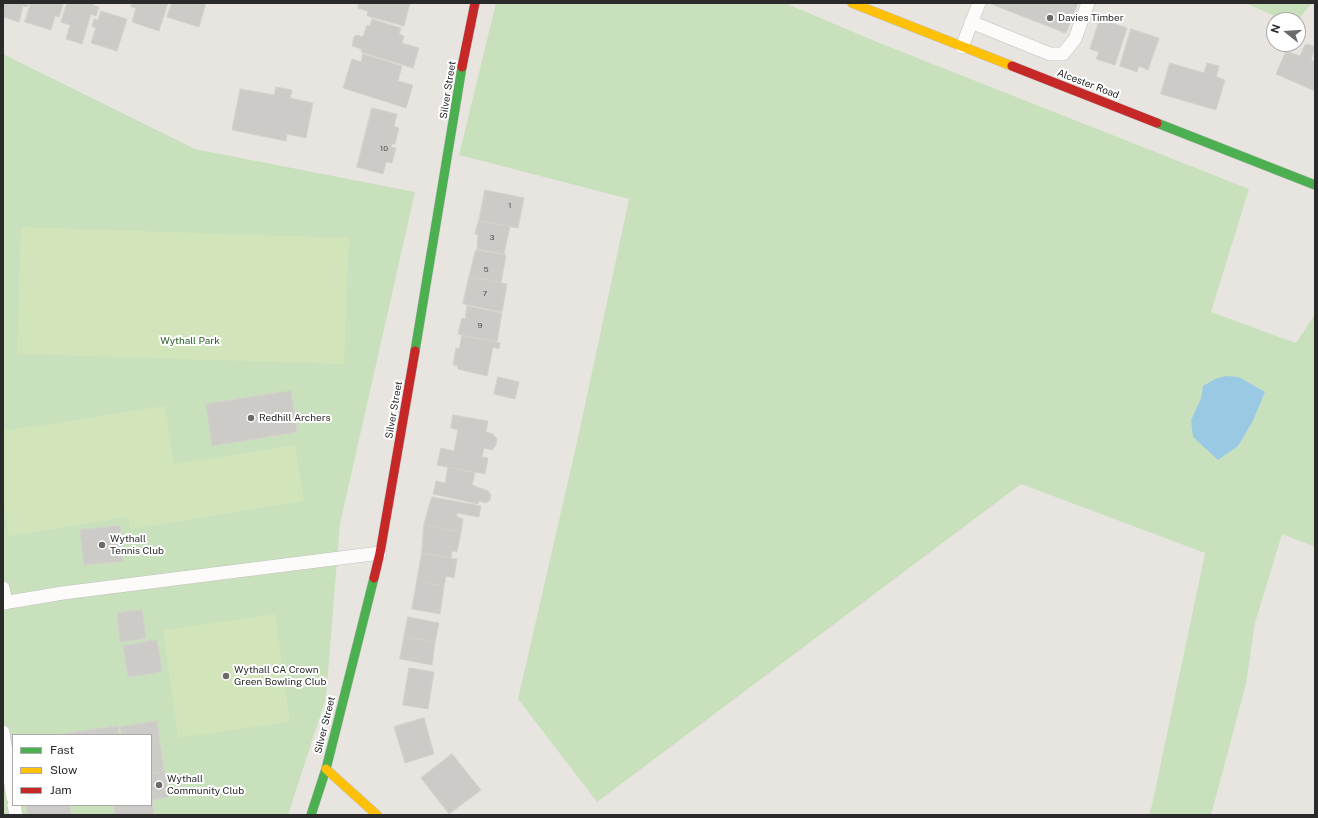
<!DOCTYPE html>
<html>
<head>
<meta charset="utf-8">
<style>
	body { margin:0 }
	#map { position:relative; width:1318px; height:818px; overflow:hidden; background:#e8e5e0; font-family:"Public Sans",sans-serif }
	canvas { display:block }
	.frame { position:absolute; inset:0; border:4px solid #2a2a2a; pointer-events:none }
	.legend { position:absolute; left:12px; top:734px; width:140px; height:72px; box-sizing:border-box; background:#fff; border:1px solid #aaa; margin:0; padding:5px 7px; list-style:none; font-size:12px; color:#2a2a2a }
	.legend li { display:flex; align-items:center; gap:8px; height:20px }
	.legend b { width:20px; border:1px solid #aaa }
	.north { position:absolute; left:1266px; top:12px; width:40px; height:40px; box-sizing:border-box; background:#fff; border:1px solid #aaa; border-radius:50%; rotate:287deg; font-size:11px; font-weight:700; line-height:16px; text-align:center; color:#2a2a2a }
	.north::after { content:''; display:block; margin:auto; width:14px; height:18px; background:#6c6b6a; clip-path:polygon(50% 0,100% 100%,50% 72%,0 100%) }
</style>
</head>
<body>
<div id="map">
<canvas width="1318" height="818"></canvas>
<div class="frame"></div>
<ul class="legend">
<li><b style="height:5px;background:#4caf50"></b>Fast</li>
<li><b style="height:5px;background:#ffc107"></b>Slow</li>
<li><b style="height:5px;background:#c62828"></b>Jam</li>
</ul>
<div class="north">N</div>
</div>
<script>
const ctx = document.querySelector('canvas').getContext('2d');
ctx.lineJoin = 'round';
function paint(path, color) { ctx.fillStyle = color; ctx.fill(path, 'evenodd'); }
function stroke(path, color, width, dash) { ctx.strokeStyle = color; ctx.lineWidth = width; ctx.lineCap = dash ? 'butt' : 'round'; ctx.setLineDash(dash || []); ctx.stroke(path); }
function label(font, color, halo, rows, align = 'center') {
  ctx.font = font + ' "Public Sans",sans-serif'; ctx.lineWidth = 4; ctx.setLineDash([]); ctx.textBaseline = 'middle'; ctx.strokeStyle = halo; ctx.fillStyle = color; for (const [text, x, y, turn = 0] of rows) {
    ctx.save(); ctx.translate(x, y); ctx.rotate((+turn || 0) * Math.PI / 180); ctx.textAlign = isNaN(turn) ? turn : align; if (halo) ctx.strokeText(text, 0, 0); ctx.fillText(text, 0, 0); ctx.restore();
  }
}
const green = new Path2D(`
	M496,3h289l92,39 372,147 -38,123 85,31 19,-29v233l-33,-13 -27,89 -9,61 -35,131h-62l3,-10 53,-252 -184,-69 -424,318 -79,-103 61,-266 50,-234 -170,-44zM1239,377l26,15 -12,29 -15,25 -47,-26 10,-22 2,-11z
	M1245,3h67l-14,17h-14z
	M3,54l192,95 220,43 -75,332 -14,174 -38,117h-285zM13,735h138v70h-138z`);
const pitch = new Path2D(`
	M21,227l328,11 -5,126 -327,-10z
	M165,406l9,58 121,-19 9,56 -174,28 -2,-12 -119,19 -6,-37v-68z
	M275,614l15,108 -112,16 -15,-108z`);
const water = new Path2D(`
	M1225,376l14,1 26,15 -12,29 -15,25 -20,14 -25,-23 -2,-17 10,-22 2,-12 12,-7z`);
const building = new Path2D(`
	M3,3h26l-2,4 -4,-1 -4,16 -16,-5z
	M31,3h28l4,2 -4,12 -4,-1 -4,14 -26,-8z
	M67,3h27l-1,2 6,2 -3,9 -5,-2 -9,30 -16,-5 4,-14 -9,-3z
	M132,3h36l-9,28 -27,-9 4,-14 -5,-1z
	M172,3h34l-7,24 -32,-10z
	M359,3h51l-6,23 -37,-10 1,-5 -10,-3z
	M989,3h89l-12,30z
	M101,11l26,8 -10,32 -26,-8 5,-15 -4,-2 2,-7 4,1z
	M372,19l29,9 -2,6 5,2 -2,7 17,5 -6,20 -52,-16 1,-3 -10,-3 2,-9 2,-2 7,2 4,-12 3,1z
	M1100,19l27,9 -12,37 -19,-6 3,-7 -9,-3z
	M1131,29l28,9 -11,32 -9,-4 -2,6 -17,-6z
	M1308,44l7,3 -4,13 4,2v29l-39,-17 10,-23 14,5 5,-11z
	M363,54l39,12 -4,15 15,4 -7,23 -63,-20 9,-29 9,3z
	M1170,63l34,10 3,-10 12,3 -3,11 9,3 -9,30 -55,-16z
	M276,87l16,3 -2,8 23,5 -7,35 -19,-4 -1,7 -54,-11 8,-41 34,6z
	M372,108l25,6 -3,12 5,2 -4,16h-3l-1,3 5,1 -4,15 -6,-1 -3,12 -26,-7z
	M485,190l39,8 -6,30 -39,-7z
	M479,221l31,5 -6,28 -27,-5 1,-14 -3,-1z
	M476,250l30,5 -5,28 -32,-6z
	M469,277l38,7 -5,28 -39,-8z
	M467,306l35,7 -5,29 -39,-8 4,-16 3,1z
	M462,335l38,8 -1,6 -6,-2 -6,29 -29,-7v-3l-5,-1 3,-17 3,1z
	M498,377l21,5 -4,17 -21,-5z
	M291,391l6,41 -85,14 -6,-42z
	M453,415l35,6 -2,11 7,2 4,5 -1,6 -4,5 -8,-2 -2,9 6,1 -3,16 -48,-9 4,-17 13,3 4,-21 -7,-2z
	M448,467l27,6 -3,12 16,6 3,4 -1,5 -4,3 -7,-2 -1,3 -45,-10 3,-13 9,2z
	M432,497l49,9 -2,11 -22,-4v4l6,2 -2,13 -37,-7z
	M424,525l37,7 -4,20 -5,-1 -1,7 -29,-5z
	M120,526l3,35 -39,4 -4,-35z
	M422,553l35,6 -3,19 -8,-2 -2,10 -27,-5z
	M417,581l27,5 -4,28 -28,-5z
	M142,610l4,28 -26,4 -3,-29z
	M408,617l31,6 -4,19 -31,-5z
	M404,637l31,5 -3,23 -32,-6z
	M157,640l5,32 -34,5 -5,-31z
	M409,668l25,4 -6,37 -25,-4z
	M424,718l10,36 -29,9 -11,-36z
	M157,721l7,50 -13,3v-39h-29l-2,-8z
	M118,726l1,9h-63z
	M452,754l29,36 -32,24 -28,-36z
	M164,771l5,26 -17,3 2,15h-126l-2,-10h125v-31z
	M70,805h44l1,10h-44z`);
const lane = new Path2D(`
	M971,22l79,32h13l12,-15 13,-36
	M962,47l17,-44
	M3,588l3,15
	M3,603l60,-10 317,-40
	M3,732l10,66
	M14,805l2,10`);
const fast = new Path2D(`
	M1157,123l158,62
	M415,351l47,-284
	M311,815l15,-46 48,-191`);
const slow = new Path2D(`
	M852,3l160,63
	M326,769l51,46`);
const jam = new Path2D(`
	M1012,66l145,57
	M462,67l13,-64
	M374,578l6,-25 35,-202`);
const markers = [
	[1050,18,4,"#6c6b6a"],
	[251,418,4,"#6c6b6a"],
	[102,545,4,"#6c6b6a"],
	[226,676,4,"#6c6b6a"],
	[159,785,4,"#6c6b6a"]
];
const numberNames = [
	["10",384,149],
	["1",510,206],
	["3",492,238],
	["5",486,270],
	["7",485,294],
	["9",480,326]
];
const poiNames = [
	["Davies Timber",1058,18],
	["Redhill Archers",259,418],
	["Wythall",110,539],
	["Tennis Club",110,551],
	["Wythall CA Crown",234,670],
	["Green Bowling Club",234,682],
	["Wythall",167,779],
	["Community Club",167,791]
];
const streetNames = [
	["Alcester Road",1088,84,21],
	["Silver Street",448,90,-81],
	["Silver Street",394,410,-80],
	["Silver Street",325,725,-76]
];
const parkNames = [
	["Wythall Park",190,341]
];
paint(green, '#c8e1bc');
paint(pitch, '#d1e4ba');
paint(water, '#9acae3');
paint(building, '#cdcbc7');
stroke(building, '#d3d1cc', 1);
stroke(lane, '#c1c1c0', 14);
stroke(fast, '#c1c1c0', 10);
stroke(slow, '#c1c1c0', 10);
stroke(jam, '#c1c1c0', 10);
stroke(lane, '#fcfbfa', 13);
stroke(fast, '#4caf50', 9);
stroke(slow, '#ffc107', 9);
stroke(jam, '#c62828', 9);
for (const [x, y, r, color] of markers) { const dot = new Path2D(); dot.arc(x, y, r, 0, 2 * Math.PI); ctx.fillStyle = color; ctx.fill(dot); stroke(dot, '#fff', 1.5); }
label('8px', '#545453', null, numberNames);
label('10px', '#2a2a2a', '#fff', poiNames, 'left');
label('10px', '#2a2a2a', '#fff', streetNames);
label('10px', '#286120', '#fff', parkNames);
</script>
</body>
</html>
